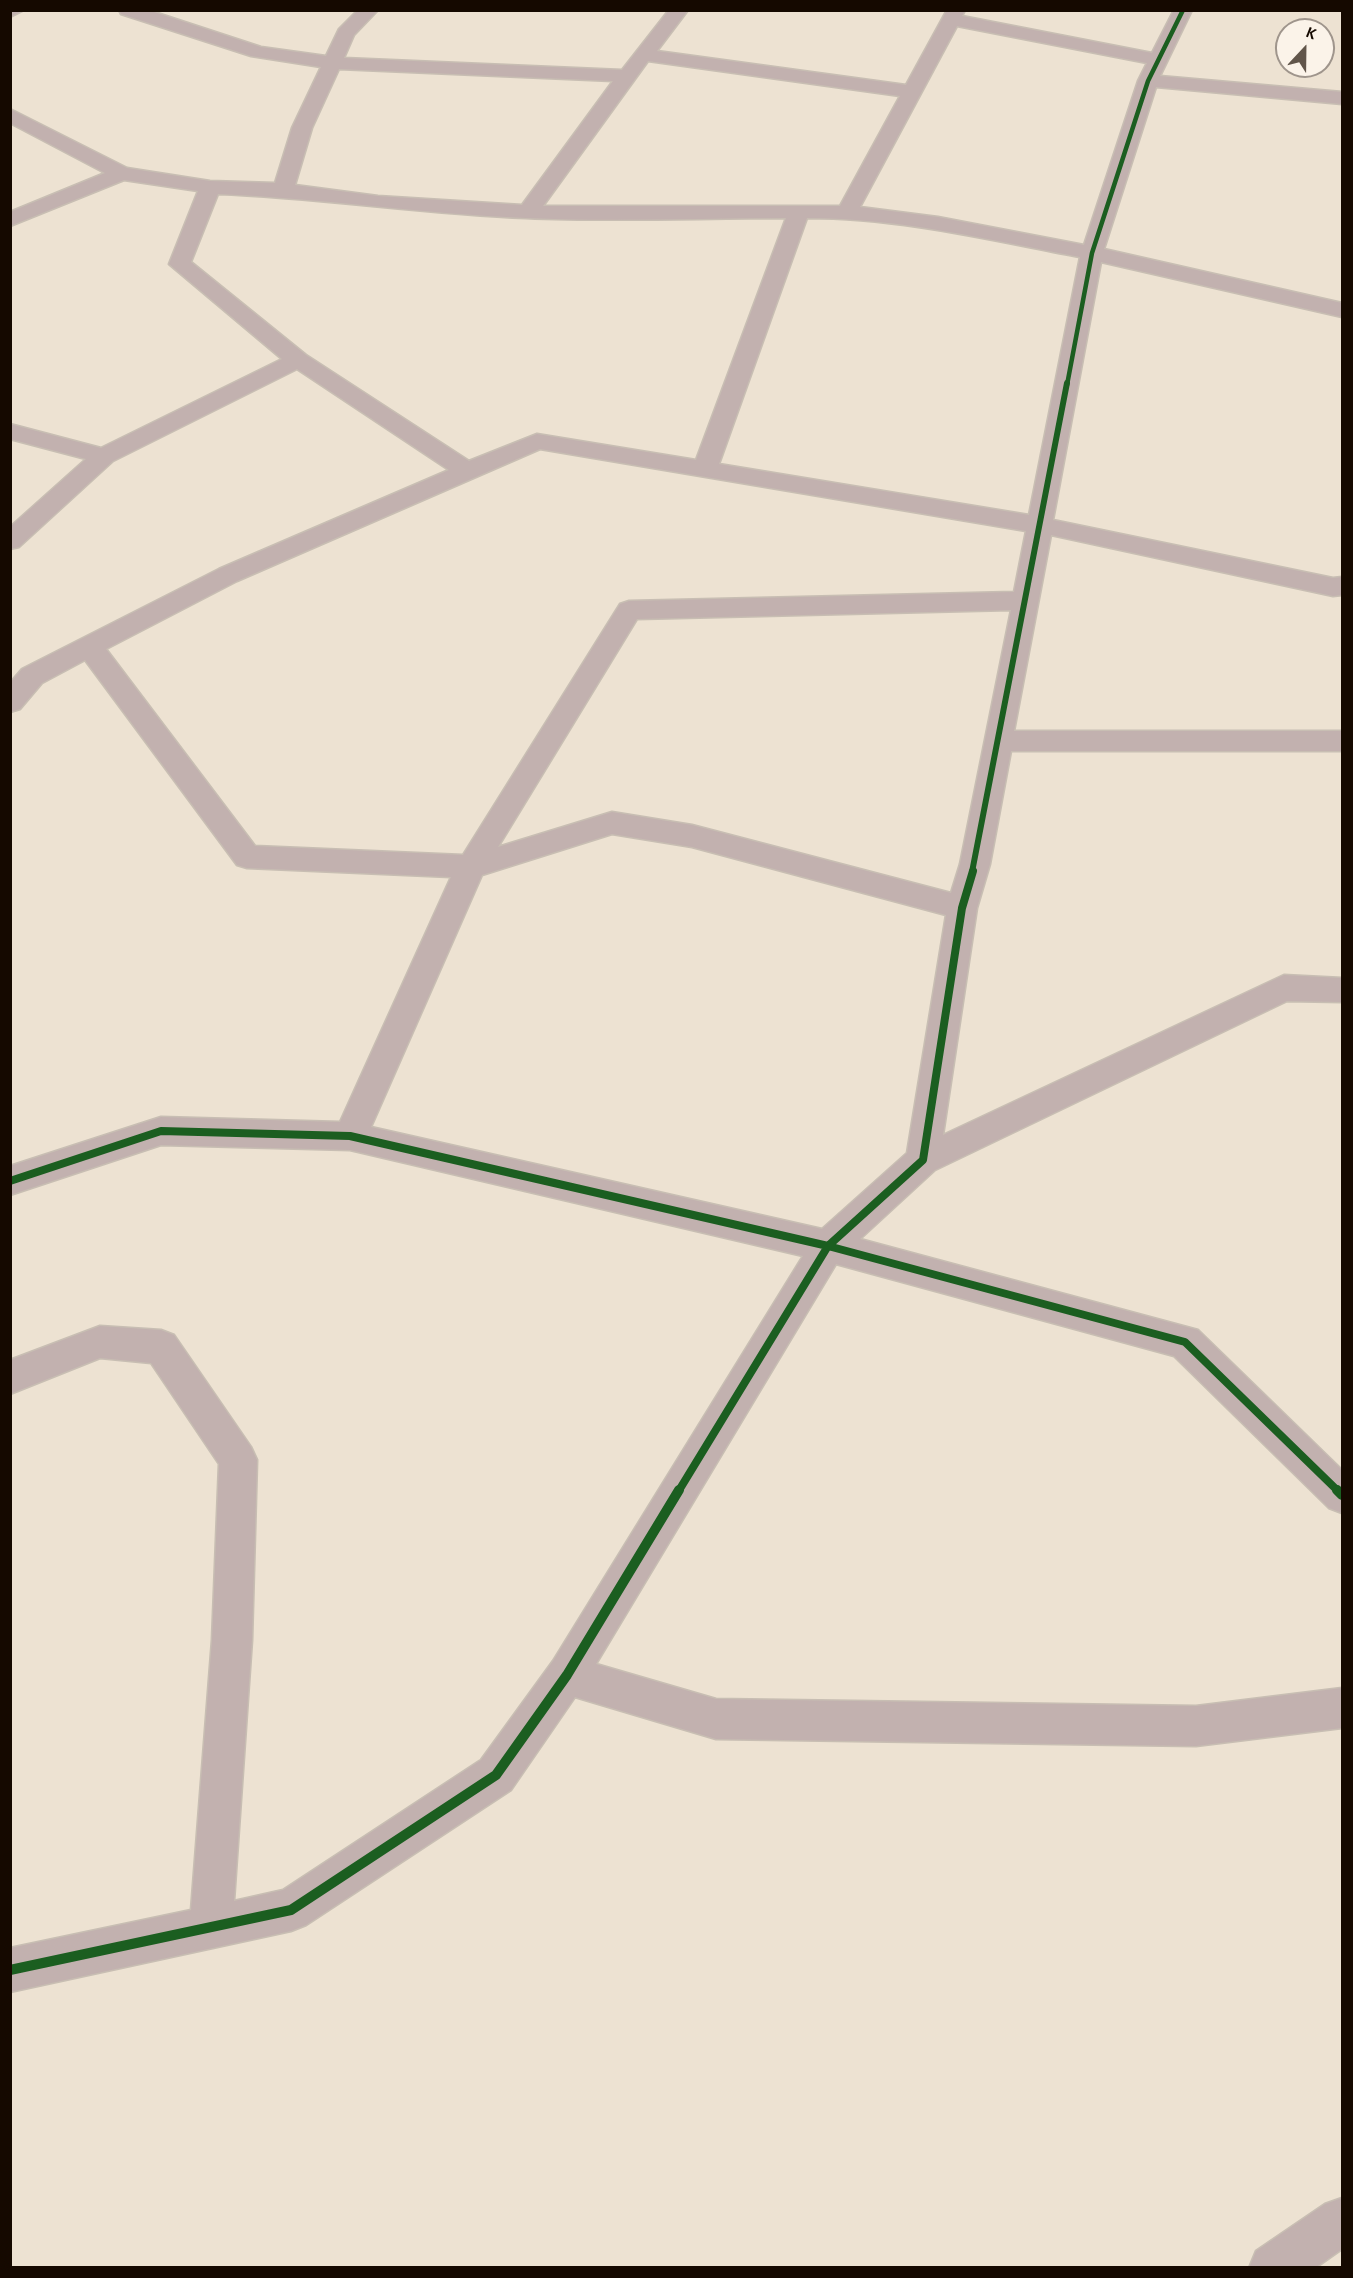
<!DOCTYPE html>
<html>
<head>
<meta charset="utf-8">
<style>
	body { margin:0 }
	#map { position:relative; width:1353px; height:2278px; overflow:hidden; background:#ede2d2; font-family:"Alegreya Sans",sans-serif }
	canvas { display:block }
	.frame { position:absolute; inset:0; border:12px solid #150900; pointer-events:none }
	.north { position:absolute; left:1275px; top:18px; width:60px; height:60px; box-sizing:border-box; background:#fbf3e9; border:2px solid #9f958c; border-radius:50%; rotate:22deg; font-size:16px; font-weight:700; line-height:24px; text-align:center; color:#150900 }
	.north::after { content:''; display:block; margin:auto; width:21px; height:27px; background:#61554a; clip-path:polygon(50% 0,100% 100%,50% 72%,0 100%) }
</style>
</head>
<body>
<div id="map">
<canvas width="1353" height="2278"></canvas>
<div class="frame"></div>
<div class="north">K</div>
</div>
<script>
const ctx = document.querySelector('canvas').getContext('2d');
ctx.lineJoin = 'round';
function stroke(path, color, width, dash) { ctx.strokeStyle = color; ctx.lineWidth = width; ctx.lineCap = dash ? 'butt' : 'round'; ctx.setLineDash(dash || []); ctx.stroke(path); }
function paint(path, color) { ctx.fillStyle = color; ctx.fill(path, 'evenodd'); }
const street = new Path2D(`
	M10,10h14l-14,7z
	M119,10h29l113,37 65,9 13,-27 19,-19h20l-24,25 -10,23 278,12 47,-60h19l-31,41 249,34 41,-75h18l-3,6 190,37 22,-43h18l-32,66 182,16v12l-186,-17 -52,162 238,54v14l-241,-55 -48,258 280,58 9,-1v18l-9,1 -282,-61 -37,196h328v20h-331l-21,113 -13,44 -34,227 341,-160 58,3v24l-55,-1 -352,169 -75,69 338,91 144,140v43l-13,-5 -155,-152 -338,-92 -240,400 120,35 480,7 146,-18v40l-146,18 -480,-7 -141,-42 -64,93 -205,135 -15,6 -281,61v-44l181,-38 21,-270 7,-176 -68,-101 -51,-5 -90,36v-34l90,-34 61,4 13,5 77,112 6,13 -5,180 -18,261 49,-11 198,-130 72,-99 250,-405 -453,-106 -189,-5 -151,50v-29l151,-49 179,5 111,-245 -204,-9 -10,-3 -152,-205 -43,23 -22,26 -10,3v-29l12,-14 197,-100 230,-99 -152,-101 -184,92 -94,86 -9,2v-22l76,-68 -76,-20v-15l91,24 181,-89 -113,-95 29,-73 -74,-11 -114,46v-14l95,-39 -95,-50v-14l117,59 83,13 65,2 17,-55 29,-61 -70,-11 -130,-42zM957,26l190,37 -9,18 -54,164 -146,-28 -78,-10zM648,61l252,35 -60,110h-297zM339,69l274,12 -91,124 -144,-9 -83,-11 17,-57zM218,194c103,4 205,20 308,24 87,4 174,0 260,0l-90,242 -159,-26 -68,27 -163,-106 -115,-93zM807,218c93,0 183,22 273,39l-51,258 -310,-51zM540,449l486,82 -12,61 -385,9 -9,3 -157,251 -208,-9 -149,-197 131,-68zM1011,610l-51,254 -9,29 -259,-68 -80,-13 -114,35 139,-228zM612,834l80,13 254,68 -39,238 -85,76 -451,-102 111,-252z
	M1342,2198v51l-27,19h-66l7,-17 69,-47z`);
const cyclewayFar3 = new Path2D(`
	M1067,385l25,-132 56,-172 35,-71`);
const cyclewayFar2 = new Path2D(`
	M972,872l95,-489`);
const cyclewayFar1 = new Path2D(`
	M10,1181l151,-50 189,5 478,110 357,96 154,150
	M678,1492l150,-246 95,-86 39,-252 11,-37`);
const cycleway = new Path2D(`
	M1337,1490l5,5
	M10,1970l281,-60 205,-135 71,-100 112,-185`);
stroke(street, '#c8beb3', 3);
paint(street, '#c2b1af');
stroke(cyclewayFar3, '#1b5e20', 4.5);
stroke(cyclewayFar2, '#1b5e20', 6);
stroke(cyclewayFar1, '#1b5e20', 8);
stroke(cycleway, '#1b5e20', 10);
</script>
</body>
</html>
